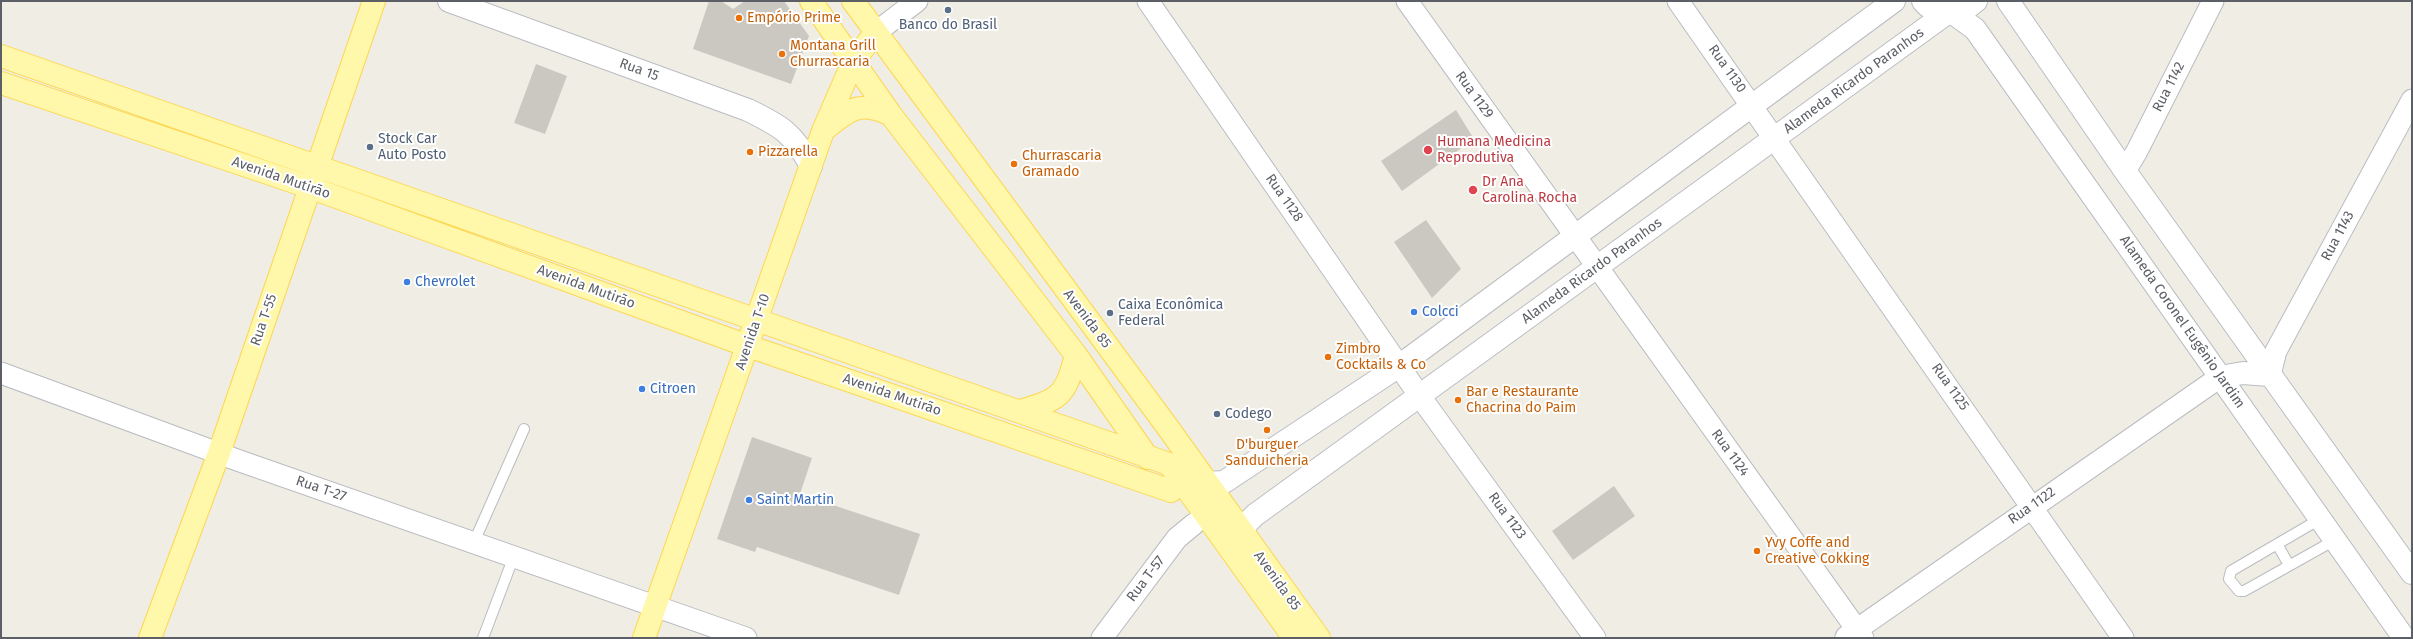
<!DOCTYPE html>
<html>
<head>
<meta charset="utf-8">
<style>
	body { margin:0 }
	#map { position:relative; width:2413px; height:639px; overflow:hidden; background:#f0eee4; font-family:"Fira Sans",sans-serif }
	canvas { display:block }
	.frame { position:absolute; inset:0; border:2px solid #5c6066; pointer-events:none }
</style>
</head>
<body>
<div id="map">
<canvas width="2413" height="639"></canvas>
<div class="frame"></div>
</div>
<script>
const ctx = document.querySelector('canvas').getContext('2d');
ctx.lineJoin = 'round';
function paint(path, color) { ctx.fillStyle = color; ctx.fill(path, 'evenodd'); }
function stroke(path, color, width, dash) { ctx.strokeStyle = color; ctx.lineWidth = width; ctx.lineCap = dash ? 'butt' : 'round'; ctx.setLineDash(dash || []); ctx.stroke(path); }
function label(font, color, halo, rows, align = 'center') {
  ctx.font = font + ' "Fira Sans",sans-serif'; ctx.lineWidth = 4; ctx.setLineDash([]); ctx.textBaseline = 'middle'; ctx.strokeStyle = halo; ctx.fillStyle = color; for (const [text, x, y, turn = 0] of rows) {
    ctx.save(); ctx.translate(x, y); ctx.rotate((+turn || 0) * Math.PI / 180); ctx.textAlign = isNaN(turn) ? turn : align; if (halo) ctx.strokeText(text, 0, 0); ctx.fillText(text, 0, 0); ctx.restore();
  }
}
const building = new Path2D(`
	M709,1h12l12,8 12,-8h39l25,35 -18,48 -98,-35z
	M536,64l31,12 -22,58 -31,-11z
	M1456,110l18,29 -72,52 -21,-30z
	M1426,220l35,49 -29,29 -38,-56z
	M752,437l60,21 -12,36 120,40 -21,61 -142,-48 -2,5 -38,-13z
	M1614,486l21,30 -62,44 -21,-29z`);
const service = new Path2D(`
	M2320,519l-89,52 -2,8 10,12h5l91,-51
	M474,542l50,-113
	M2277,544l12,21
	M483,638l31,-82`);
const minor = new Path2D(`
	M1148,1l271,394 176,243
	M1407,1l456,637
	M1678,1l445,637
	M875,33l42,-32
	M2125,171l12,-20 76,-150
	M1,373l236,87 509,178
	M2270,375l6,-24 136,-251
	M1846,637l374,-260
	M1102,638l75,-100 17,-14`);
const tertiary = new Path2D(`
	M449,1l299,109c33,16 45,23 63,56`);
const secondary = new Path2D(`
	M1923,1c14,17 38,14 53,0
	M2008,1l117,170 287,402
	M1953,13l22,16 429,609
	M2220,377l23,-4 27,2
	M1206,483l18,-1 175,-116 495,-365
	M1242,533l5,-10 8,-8 692,-502`);
const primary = new Path2D(`
	M811,1l80,114 185,240 72,103
	M853,1l313,424 153,213
	M1,56l1168,408 125,174
	M1,83l308,104 439,159 423,145
	M825,129c24,-20 36,-29 66,-14
	M1020,411c40,-12 45,-14 56,-56
	M150,638l69,-185 155,-452
	M644,638l179,-507 30,-69 22,-29`);
const markers = [
	[948,10,4,"#5c6f8a"],
	[739,18,4,"#e8710a"],
	[782,54,4,"#e8710a"],
	[370,147,4,"#5c6f8a"],
	[1428,150,5,"#e0444e"],
	[750,152,4,"#e8710a"],
	[1014,164,4,"#e8710a"],
	[1473,190,5,"#e0444e"],
	[407,282,4,"#3f7fe0"],
	[1414,312,4,"#3f7fe0"],
	[1110,313,4,"#5c6f8a"],
	[1328,357,4,"#e8710a"],
	[642,389,4,"#3f7fe0"],
	[1458,400,4,"#e8710a"],
	[1217,414,4,"#5c6f8a"],
	[1267,430,4,"#e8710a"],
	[749,500,4,"#3f7fe0"],
	[1757,551,4,"#e8710a"]
];
const foodNames = [
	["Empório Prime",747,18],
	["Montana Grill",790,46],
	["Churrascaria",790,62],
	["Pizzarella",758,152],
	["Churrascaria",1022,156],
	["Gramado",1022,172],
	["Zimbro",1336,349],
	["Cocktails & Co",1336,365],
	["Bar e Restaurante",1466,392],
	["Chacrina do Paim",1466,408],
	["D'burguer",1267,445,"center"],
	["Sanduicheria",1267,461,"center"],
	["Yvy Coffe and",1765,543],
	["Creative Cokking",1765,559]
];
const serviceNames = [
	["Banco do Brasil",948,25,"center"],
	["Stock Car",378,139],
	["Auto Posto",378,155],
	["Caixa Econômica",1118,305],
	["Federal",1118,321],
	["Codego",1225,414]
];
const streetNames = [
	["Rua 1130",1727,69,55],
	["Rua 15",639,70,20],
	["Alameda Ricardo Paranhos",1854,81,-36],
	["Rua 1142",2169,87,-63],
	["Rua 1129",1474,95,54],
	["Avenida Mutirão",281,178,19],
	["Rua 1128",1284,198,55],
	["Rua 1143",2338,236,-62],
	["Alameda Ricardo Paranhos",1592,271,-36],
	["Avenida Mutirão",586,287,20],
	["Avenida 85",1087,319,53],
	["Rua T-55",264,320,-71],
	["Alameda Coronel Eugênio Jardim",2182,322,55],
	["Avenida T-10",753,332,-71],
	["Rua 1125",1950,387,55],
	["Avenida Mutirão",892,395,19],
	["Rua 1124",1730,453,54],
	["Rua T-27",321,489,19],
	["Rua 1122",2032,506,-35],
	["Rua 1123",1507,516,54],
	["Rua T-57",1146,579,-53],
	["Avenida 85",1277,581,54]
];
const healthNames = [
	["Humana Medicina",1437,142],
	["Reprodutiva",1437,158],
	["Dr Ana",1482,182],
	["Carolina Rocha",1482,198]
];
const shopNames = [
	["Chevrolet",415,282],
	["Colcci",1422,312],
	["Citroen",650,389],
	["Saint Martin",757,500]
];
paint(building, '#cbc8c1');
stroke(service, '#b9bcc1', 12);
stroke(minor, '#b9bcc1', 23);
stroke(tertiary, '#b9bcc1', 24);
stroke(secondary, '#b9bdc3', 24);
stroke(primary, '#fcd750', 24);
stroke(service, '#fff', 10);
stroke(minor, '#fff', 21);
stroke(tertiary, '#fff', 22);
stroke(secondary, '#fff', 22);
stroke(primary, '#fff7aa', 22);
for (const [x, y, r, color] of markers) { const dot = new Path2D(); dot.arc(x, y, r, 0, 2 * Math.PI); ctx.fillStyle = color; ctx.fill(dot); stroke(dot, '#fff', 1.5); }
label('14px', '#c56008', '#fff', foodNames, 'left');
label('14px', '#4e5e75', '#fff', serviceNames, 'left');
label('14px', '#5c6066', '#fff', streetNames);
label('14px', '#be3a42', '#fff', healthNames, 'left');
label('14px', '#366cbe', '#fff', shopNames, 'left');
</script>
</body>
</html>
